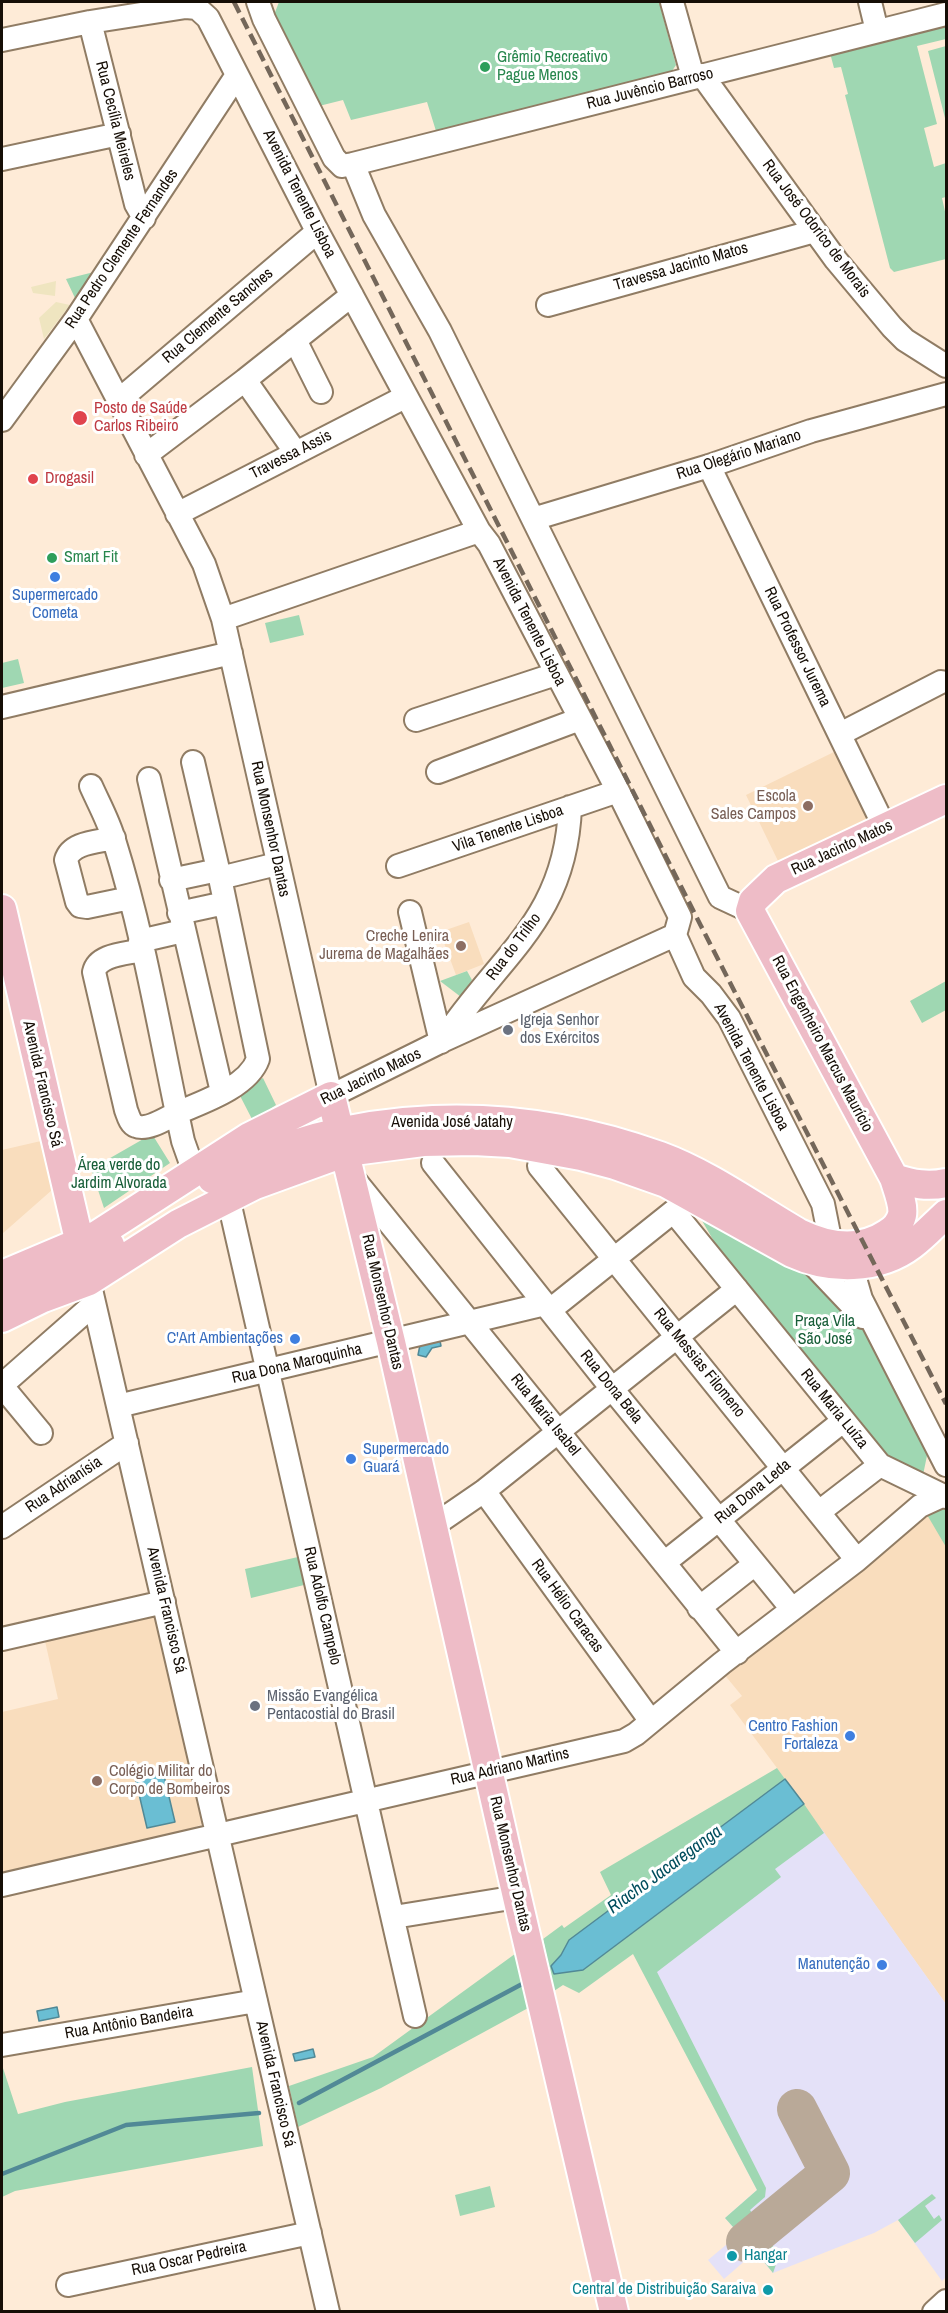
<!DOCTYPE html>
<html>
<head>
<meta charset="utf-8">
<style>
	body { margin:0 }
	#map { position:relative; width:948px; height:2313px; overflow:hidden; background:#feebd7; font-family:"Archivo Narrow",sans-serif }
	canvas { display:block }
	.frame { position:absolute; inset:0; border:3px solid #160e06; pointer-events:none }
</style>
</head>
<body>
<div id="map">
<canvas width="948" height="2313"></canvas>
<div class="frame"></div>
</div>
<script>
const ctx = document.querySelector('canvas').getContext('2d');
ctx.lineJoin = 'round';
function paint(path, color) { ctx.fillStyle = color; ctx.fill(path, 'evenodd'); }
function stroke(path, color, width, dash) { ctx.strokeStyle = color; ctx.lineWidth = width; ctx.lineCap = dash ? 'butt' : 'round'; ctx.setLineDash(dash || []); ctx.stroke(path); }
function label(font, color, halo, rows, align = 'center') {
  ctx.font = font + ' "Archivo Narrow",sans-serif'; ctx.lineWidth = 6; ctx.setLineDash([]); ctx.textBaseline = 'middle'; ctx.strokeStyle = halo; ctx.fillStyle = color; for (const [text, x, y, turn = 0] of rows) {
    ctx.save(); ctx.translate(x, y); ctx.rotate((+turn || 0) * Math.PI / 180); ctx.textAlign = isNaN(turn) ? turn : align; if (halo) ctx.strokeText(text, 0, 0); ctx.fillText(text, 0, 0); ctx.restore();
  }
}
const built = new Path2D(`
	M836,751l33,66 -1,4 -89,42 -33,-68z
	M469,922l15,42 -28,11 -16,-43z
	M41,1141l11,49 -50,44v-84z
	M946,1510v494l-169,-236 -47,-63 12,-9 -19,-23 203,-160z
	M154,1616l48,208 -9,4 -191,44v-160l56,-13 -13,-58z`);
const industrial = new Path2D(`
	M821,1828l125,176v273l-4,4 -44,-61 -24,13 -101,40 -18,-21 -31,27 -16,-19 31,-26 -14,-16 32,-28 -116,-223z`);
const green = new Path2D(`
	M279,2h380l17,63 -4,6 -5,1 -231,59 -9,-29 -76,18 -8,-20 -28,7 -43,-87z
	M946,22v17l-29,7 20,78 -13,4 10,39 12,-4v34l-4,1 4,18v43l-52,13 -4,-4 -45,-173 3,-1 -7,-27 -7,1 -4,-15z
	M946,46v76l-18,-71z
	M94,272l-19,26 -9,-19z
	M299,615l5,20 -34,8 -5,-20z
	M18,659l6,24 -22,5v-25z
	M467,971l5,9 -11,17 -21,-16z
	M946,981v29l-24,13 -12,-22z
	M263,1078l13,27 -23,16 -16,-31z
	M152,1134l18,29 -66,45 -13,-39z
	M694,1207l124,69 54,60 57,110 -6,29 -49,-27 -145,-181z
	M941,1509l5,1v37l-20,-34z
	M298,1557l6,28 -53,13 -6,-29z
	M777,1768l8,11 -215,161 -9,15 -10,11 32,4 221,-166 20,29 -49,36 6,8 -124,95 109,216 -1,9 -15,13 9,13 -17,14 -17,-19 32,-28 -124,-236 -54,39 -16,-8 -9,6 -11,-52 19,-14 2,3 47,-33 -11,-23z
	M519,1951l11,56 -149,81 -83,39 -9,-41 84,-29z
	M2,2065l16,49 47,-12 187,-35 11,79 -248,45 -13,6z
	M490,2186l5,21 -35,9 -5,-21z
	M932,2194l4,4 -11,8 9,13 5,-4 3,5 -27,23 -17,-23z
	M766,2235l13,21 -6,17 -21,-26z`);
const sand = new Path2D(`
	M56,281l-1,15 -22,-3 -2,-6z
	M56,302l14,3 -26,34 -5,-21z`);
const water = new Path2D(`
	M440,1341l1,5 -9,2 -6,9 -8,-2 2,-10z
	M162,1767l13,55 -28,6 -13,-55z
	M785,1779l19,25 -221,166 -29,4 -3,-8 10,-11 8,-15z
	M57,2007l2,10 -20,4 -2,-10z
	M313,2049l2,8 -20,4 -2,-7z`);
const stream = new Path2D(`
	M299,2103l225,-120
	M2,2174l124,-49 133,-12`);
const taxiway = new Path2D(`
	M746,2242l84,-69 -33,-64`);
const minor = new Path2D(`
	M258,2l6,17 70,139 8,8 11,-2 21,51 66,116 280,566 30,14
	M672,2l21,75
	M870,2l7,29
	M90,22l46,182 8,14
	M2,40l88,-18 96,-15 11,1 11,10 107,209 164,304 10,13 129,247 62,126 -5,18 19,42 17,17 18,24 94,186 8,40
	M702,75l134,185 56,67 13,13 41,26
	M2,159l117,-25
	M353,164l593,-150
	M548,305l267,-74
	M76,319l128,245 19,55 108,477 111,-55 233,-106
	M295,340l26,52
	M245,380l51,73
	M118,401l199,-169
	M2,420l74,-101 161,-244
	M146,455l99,-75 107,-85
	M709,466l176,362
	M177,514l228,-117
	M533,519l176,-53 102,-35 135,-37
	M223,619l256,-88
	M2,707l229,-54
	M416,720l140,-46
	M840,734l101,-52
	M193,762l27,116
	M438,772l142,-53
	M149,779l73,313
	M91,786c8,18 18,36 23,54 28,89 44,182 63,273 -10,5 -30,18 -41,13 -6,-2 -8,-11 -10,-16l-32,-138c4,-18 32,-18 48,-22
	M114,838c-16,4 -43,4 -48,22l11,42 3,4 7,1 43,-9
	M398,866l220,-75
	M171,880l47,-10
	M410,912l31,130
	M179,913l46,-10
	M140,941l43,-10
	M443,1040c56,-85 123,-120 127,-233
	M433,1163l180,227 179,219
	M539,1166l318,394
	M194,1172l-11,-31 -6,-28c26,-11 71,-26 81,-54l-38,-181 57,-14
	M353,1178l384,475
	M228,1197l187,819
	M674,1212l206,253 66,32
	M809,1260l54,57
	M854,1265v10l7,24 85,166
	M89,1281l239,1031
	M550,1310l134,-107
	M2,1385l92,-81
	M2,1386l39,47
	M118,1406l427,-102
	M484,1491l166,229
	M819,1512l61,-47
	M433,1526l51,-35 253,-202
	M2,1527l125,-84
	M664,1563l179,-142
	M699,1608l56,-44
	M2,1639l162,-37
	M2,1885l622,-144 12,-7 86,-71 135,-103 63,-54 24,-11
	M394,1917l123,-20
	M2,2045l254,-44
	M68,2285l242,-52
	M934,2312l12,-11`);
const major = new Path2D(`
	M2,909l82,352
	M894,1178c19,6 33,9 52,5
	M212,1179c138,-74 302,-76 448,-23 49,18 94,51 139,77 29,14 61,19 89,0 7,-4 12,-10 14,-18 2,-10 -5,-27 -8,-37l-144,-267 3,-10 23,-22 170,-80
	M2,1275l95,-40 152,-98 82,-41 60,246 126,555 97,415
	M2,1295l65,-26 43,-24
	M2,1318l41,-20 46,-17 89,-57 77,-39 91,-33 77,-10 51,-1 36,2 71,13 34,9 51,18 126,70c37,17 86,18 120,-8 12,-9 23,-21 34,-31`);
const rail = new Path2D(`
	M234,2l467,924 245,478`);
const markers = [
	[485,67,6,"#2e9e5b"],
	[80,418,8,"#e0444e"],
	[33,479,6,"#e0444e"],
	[52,558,6,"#2e9e5b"],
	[55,577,6,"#3f7fe0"],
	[808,806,6,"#8d6e63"],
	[461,946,6,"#8d6e63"],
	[508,1030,6,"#6b7280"],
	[295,1339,6,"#3f7fe0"],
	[351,1459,6,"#3f7fe0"],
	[255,1706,6,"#6b7280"],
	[850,1736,6,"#3f7fe0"],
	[97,1781,6,"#8d6e63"],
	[882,1965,6,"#3f7fe0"],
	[732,2256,6,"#0f9aa8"],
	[768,2290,6,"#0f9aa8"]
];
const leisureNames = [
	["Grêmio Recreativo",497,58],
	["Pague Menos",497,76],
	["Smart Fit",64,558]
];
const streetNames = [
	["Rua Juvêncio Barroso",650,89,-14],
	["Rua Cecília Meireles",115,121,76],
	["Avenida Tenente Lisboa",299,194,63],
	["Rua José Odorico de Morais",816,229,53],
	["Rua Pedro Clemente Fernandes",122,249,-56],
	["Travessa Jacinto Matos",681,267,-16],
	["Rua Clemente Sanches",218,316,-40],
	["Travessa Assis",291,455,-27],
	["Rua Olegário Mariano",739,455,-18],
	["Avenida Tenente Lisboa",529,622,63],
	["Rua Professor Jurema",797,647,64],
	["Rua Monsenhor Dantas",270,829,78],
	["Vila Tenente Lisboa",508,829,-19],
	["Rua Jacinto Matos",842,848,-25],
	["Rua do Trilho",514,947,-53],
	["Rua Engenheiro Marcus Maurício",822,1044,62],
	["Avenida Tenente Lisboa",751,1067,62],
	["Rua Jacinto Matos",371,1077,-26],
	["Avenida Francisco Sá",42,1084,77],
	["Avenida José Jatahy",452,1123],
	["Rua Monsenhor Dantas",382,1302,77],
	["Rua Messias Filomeno",699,1363,51],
	["Rua Dona Maroquinha",297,1364,-13],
	["Rua Dona Bela",611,1387,51],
	["Rua Maria Luíza",834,1409,51],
	["Rua Maria Isabel",545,1415,51],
	["Rua Adrianísia",64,1485,-34],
	["Rua Dona Leda",753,1492,-39],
	["Rua Adolfo Campelo",322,1606,77],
	["Rua Hélio Caracas",567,1606,54],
	["Avenida Francisco Sá",166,1610,77],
	["Rua Adriano Martins",510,1767,-13],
	["Rua Monsenhor Dantas",510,1864,77],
	["Rua Antônio Bandeira",129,2023,-10],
	["Avenida Francisco Sá",275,2084,77],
	["Rua Oscar Pedreira",189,2259,-12]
];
const healthNames = [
	["Posto de Saúde",94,409],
	["Carlos Ribeiro",94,427],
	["Drogasil",45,479]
];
const shopNames = [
	["Supermercado",55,596,"center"],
	["Cometa",55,614,"center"],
	["C'Art Ambientações",283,1339],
	["Supermercado",363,1450,"left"],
	["Guará",363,1468,"left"],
	["Centro Fashion",838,1727],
	["Fortaleza",838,1745],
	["Manutenção",870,1965]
];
const educationNames = [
	["Escola",796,797],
	["Sales Campos",796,815],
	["Creche Lenira",449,937],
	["Jurema de Magalhães",449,955],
	["Colégio Militar do",109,1772,"left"],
	["Corpo de Bombeiros",109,1790,"left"]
];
const worshipNames = [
	["Igreja Senhor",520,1021],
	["dos Exércitos",520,1039],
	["Missão Evangélica",267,1697],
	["Pentacostial do Brasil",267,1715]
];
const parkNames = [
	["Área verde do",119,1166],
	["Jardim Alvorada",119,1184],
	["Praça Vila",825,1322],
	["São José",825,1340]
];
const cultureNames = [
	["Hangar",744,2256],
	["Central de Distribuição Saraiva",756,2290,"right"]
];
const waterNames = [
	["Riacho Jacareganga",665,1870,-36]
];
paint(built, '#f9ddbd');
paint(industrial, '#e4e1f8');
paint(green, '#9fd7b2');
paint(sand, '#efe5c0');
paint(water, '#6abed3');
stroke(water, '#518996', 1.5);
stroke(stream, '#518996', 4.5);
stroke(taxiway, '#b9a998', 40);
stroke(minor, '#907c64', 26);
stroke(major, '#fff', 32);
stroke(minor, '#fff', 22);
stroke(major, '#eebcc7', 28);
stroke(rail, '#74675a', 4.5, [12, 6]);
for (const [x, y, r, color] of markers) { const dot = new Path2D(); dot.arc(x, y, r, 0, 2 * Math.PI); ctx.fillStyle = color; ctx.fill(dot); stroke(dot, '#fff', 2); }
label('16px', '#27864d', '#fff', leisureNames, 'left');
label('16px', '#160e06', '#fff', streetNames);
label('16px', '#be3a42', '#fff', healthNames, 'left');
label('16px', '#366cbe', '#fff', shopNames, 'right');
label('16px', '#785e54', '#fff', educationNames, 'right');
label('16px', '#5b616d', '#fff', worshipNames, 'left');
label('16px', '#165d37', '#fff', parkNames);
label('16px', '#0d838f', '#fff', cultureNames, 'left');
label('italic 18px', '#004d5d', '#fff', waterNames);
</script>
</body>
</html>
